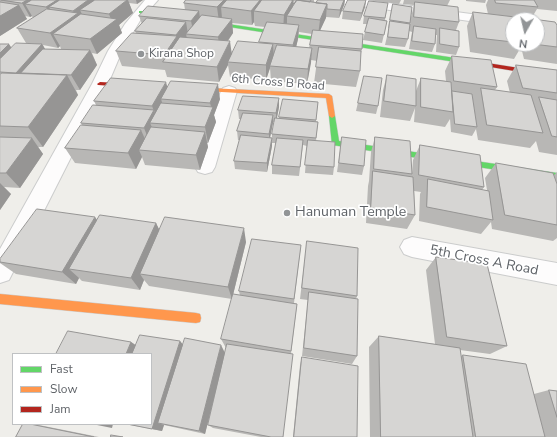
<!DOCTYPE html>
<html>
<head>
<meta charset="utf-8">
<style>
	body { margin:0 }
	#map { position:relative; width:557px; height:437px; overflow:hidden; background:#efeeea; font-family:"Nunito Sans",sans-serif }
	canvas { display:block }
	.legend { position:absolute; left:12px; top:353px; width:140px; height:72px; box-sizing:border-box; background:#fff; border:1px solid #bfc1c3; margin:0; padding:5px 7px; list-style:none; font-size:12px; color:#5f6368 }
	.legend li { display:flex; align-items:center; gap:8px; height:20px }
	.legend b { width:20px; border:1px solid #bfc1c3 }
	.north { position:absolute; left:505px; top:12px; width:40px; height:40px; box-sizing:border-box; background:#fff; border:1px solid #bfc1c3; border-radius:50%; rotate:188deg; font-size:11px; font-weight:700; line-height:16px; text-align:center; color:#5f6368 }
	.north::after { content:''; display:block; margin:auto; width:14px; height:18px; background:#919496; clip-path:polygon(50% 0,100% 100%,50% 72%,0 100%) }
</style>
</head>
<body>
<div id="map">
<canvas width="557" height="437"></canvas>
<ul class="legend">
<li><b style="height:5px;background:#63d668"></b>Fast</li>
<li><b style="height:5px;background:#ff974d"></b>Slow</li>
<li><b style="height:5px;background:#b3261e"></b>Jam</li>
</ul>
<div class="north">N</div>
</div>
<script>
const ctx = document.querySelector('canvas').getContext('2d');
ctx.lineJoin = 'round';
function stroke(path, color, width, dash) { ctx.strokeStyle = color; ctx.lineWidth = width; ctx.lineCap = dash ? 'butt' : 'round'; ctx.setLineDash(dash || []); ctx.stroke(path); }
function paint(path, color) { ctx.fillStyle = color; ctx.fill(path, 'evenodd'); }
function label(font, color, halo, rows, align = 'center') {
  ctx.font = font + ' "Nunito Sans",sans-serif'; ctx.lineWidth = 3.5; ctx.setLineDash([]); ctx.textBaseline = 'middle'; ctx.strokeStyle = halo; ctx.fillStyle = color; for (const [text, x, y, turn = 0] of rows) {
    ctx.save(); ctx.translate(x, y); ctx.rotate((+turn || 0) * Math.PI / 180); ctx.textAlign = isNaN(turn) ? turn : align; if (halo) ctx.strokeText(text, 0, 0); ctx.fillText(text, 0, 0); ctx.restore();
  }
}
const street = new Path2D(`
	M145,0h13l-17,19 -19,32 -14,33 -99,196 -9,3v-34l92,-165 16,-33 17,-27z
	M333,0h33l150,20h-3v7l-174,-24z
	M229,86l6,2 2,3 -22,76 -3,5 -7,2 -7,-2 -3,-5 26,-76 2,-3z
	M412,237l145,26v22l-145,-28 -8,-3 -4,-7 4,-7z`);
const fast = new Path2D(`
	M141,11l321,48 3,2 -3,2 -323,-50v-2z
	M330,114h2l3,2 4,25 218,32v6l-225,-34 -3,-29z`);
const slow = new Path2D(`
	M189,87l140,7 3,2 3,20 -3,2 -3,-2 -3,-18 -139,-8v-2z
	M0,294l196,19 4,1 1,4 -1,4 -4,1 -196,-19z`);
const jam = new Path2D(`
	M462,59l95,15v4l-97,-16v-2z
	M100,82l37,2 3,2 -3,2 -39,-3 -1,-1z`);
const wall = new Path2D(`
	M0,0h143l-6,4 -8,-1 4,10 -14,12 3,8 -25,21 -5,-1 5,12 -17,25h-4l2,5 -35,52h-5l5,7 -23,34 -16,-1 7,7 -11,16v-166l12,4 23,-4 -9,-1 -9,-15 16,-10 -1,-2 -2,1 -5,-1 2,3 -27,17zM43,45l15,3 2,-2 1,3h4h-20z
	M186,0h128v2l2,1 2,-3h27l-1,5 -5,13 -13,-1 -6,13 42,19 -2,9v13l-4,16 -42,-4 3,-22 -6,-1 -4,24 -36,-3 -1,-13 -4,12 -36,-3 -2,-12 -9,17 -52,-5 -2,-7 -43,-4 -6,-15 20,-18 -1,-2 7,-7 -3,-8 46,-6 -1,-7zM254,22l1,4 10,1 -6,16 -27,10 -4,-12 5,-8 -1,-10 20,2zM299,32l13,2 -3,14 -13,-1 2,-8z
	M366,0l-1,7 -5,14 -18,-2 1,-8z
	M368,0h33l-2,4z
	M404,0h46l-3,6 12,16 -3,8 3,17 -3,8 -20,-3 1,-17h-1l-1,9 -3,8 -23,-3 3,-17 -3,-1 -1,8 -3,8 -20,-2 4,-17h-1l5,-24 19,3 -2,17 1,-7 3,-12 -11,-1z
	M466,0h20l-1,3 -19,-2z
	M488,0h69v11l-20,-2 -6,10 24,3 2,3v39l-33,-5 -3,-12 -7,12 -44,-7 -3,-26 6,-14 15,2 -2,-9zM513,20h24v24h-24z
	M388,3l-3,17 2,1 -5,22 -19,-3 4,-16h-4l1,-8z
	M452,56l45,31 -2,3 15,3 -3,-12 9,-16 41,5v85l-18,-3 -3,-11 -6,7 -52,-8 -2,-11 -4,7 -21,-4 -1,-13 -5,8 -31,-5 1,-14 -5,13 -30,-4 3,-27 4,-15 29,16 5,-13 25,3 -1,-10z
	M364,76l14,30 -2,8 -20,-3z
	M167,88l53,11 -6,16 2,7 -8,21h-1l1,4 -8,23 -55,-5 -3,-8 -6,12 -61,-6 -10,-15 17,-23 -1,-2 15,-18 -2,-4z
	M279,98v9l-2,11h2v-1l39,-15 -2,19 2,1 -2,19 18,26 -1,8 -28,-2 2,-27 -4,-1 -4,31 -27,-2v-9l4,-22h-4v3l-5,26 -32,-3 -1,-8 6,-21h-2l-1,-9 4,-12h-2l-1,-9zM273,122h2l-3,12v4l-2,-1z
	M342,137l22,29 -2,9 -25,-3z
	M375,137l37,36 1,-13 7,-15 64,42 -2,3h5l-2,-12 11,-15 58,12 3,-3v66l-4,3 -61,-12 -1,-7 -10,12 -62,-13 1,-27 1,-2 -7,-1 1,24 -8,14 -41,-6 2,-37 1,-5 2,-29z
	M97,221l59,2 3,7 87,12 -14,57 -83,-13 -5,-6 -4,10 -58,-9 -3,-3 -3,6 -60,-10 -16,-11v-4z
	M307,241l50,55 -1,3 1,57 -5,8 -50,-8 6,-56 -8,-1z
	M301,245l-7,58 3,1 -6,50 -8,83h-22l-48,-9 -5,-3 13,-54 -16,63 -41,-9 -2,6 -37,-7h26l-95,-70 75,-12 5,3h47l42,8 1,-5 -5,-9 19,-43 -1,-5z
	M436,257l71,89 -17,8 -30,-4 1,6 2,-1 71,39 15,-4 8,1v46h-187l-1,-90 10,-11 56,8 -9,-74z
	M302,357l55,80h-64l7,-72z
	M23,424h9l12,2 55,11h-83z`);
const shadedWall = new Path2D(`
	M1,0h74l-26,7 6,13 -2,1 -7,-14 -21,-3 7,12 -2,1 -8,-14z
	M88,0h10l-18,10 5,11 -32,13 7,12 -2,2 -8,-15 25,-18 -2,-4z
	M127,0h1l5,13 -14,12 3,8 -25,21 -7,-15 22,-17 -3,-8z
	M136,0h7l-6,4z
	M224,0h6l-9,7 1,11 -3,4 -2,-15z
	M260,0h2v11h-8v11l-2,3 -1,-14z
	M293,0v14l-6,2v9l-4,5 1,-15z
	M344,0h1l-1,5 -5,13 1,-8z
	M366,0l-1,7 -5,14 2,-8z
	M0,1l6,11 13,-7 8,14 -27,17z
	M327,4l-1,14 -8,17 2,-15z
	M199,11l2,14 -7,10 -3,-14z
	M232,19l1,14 -13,19 -2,-15z
	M186,22l2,12h-2l1,5 -21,23 -2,-7 12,-17v-3z
	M299,25l-1,14 -5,21v-15z
	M230,41l2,15 -4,6v3l-9,17 -2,-15z
	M9,44l10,15 -19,13v-19z
	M42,44l9,15 -22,26 -13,-12z
	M273,44l1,15 -4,7v2l-4,12v-15z
	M312,48l-1,15 -4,21 1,-15z
	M90,50l7,15 -17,25 -9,-15z
	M67,75l11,20 -35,52 -15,-20z
	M166,82l4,15 -9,2 3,10 -6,12 -6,-15z
	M218,84l2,15 -6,16 2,7 -8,21 -3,-16 7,-17 -2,-7z
	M279,98v9l-3,15v-9z
	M154,110l4,14 -8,-1 5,11 -5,9 -6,-15z
	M273,115v8l-4,20v-9z
	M141,130l7,16 -9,4 3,7 -6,12 -8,-16z
	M205,132l3,15 -8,23 -4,-15z
	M32,138l11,16 -23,34 -14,-15z
	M272,138v8l-5,26v-9z
	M0,183l11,11 -11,16z
	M95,217l10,14 -36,38 10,9 -3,6 -14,-12z
	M156,223l7,14 -23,37 4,6 -4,10 -9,-12z
	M244,228l2,14 -14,57 -4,-12z
	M180,341l7,8 -29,74 6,2 -2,6 -10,-2z
	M131,342l11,8 -2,4h-14z
	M221,345l4,8 -20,81 -6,-3z
	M98,424h15l-1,4 -15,-3z`);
const building = new Path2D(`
	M1,0h26l-5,3z
	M32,0h25l-11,7 -21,-3z
	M60,0h28l-15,11 -24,-4z
	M95,0h32l-18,14 -29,-4z
	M186,0h38l-7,7 -33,-4z
	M227,0h33l-9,11 -30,-4z
	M262,0h31l-9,15 -30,-4z
	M292,0h19l-1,2 -13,-2 -3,4 -1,-1v-3z
	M297,0l30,4 -7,16 -33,-4z
	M318,0h26l-4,10 -13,-1v-5l-11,-1z
	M348,0h18l-4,13 -19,-2z
	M495,0h39l4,7 -42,-4z
	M369,1l19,2 -3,15 -21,-2z
	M0,2l19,3 -19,11z
	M415,2l43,5 1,15 -45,-5z
	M393,4l19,3 -2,16 -20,-3z
	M148,6l51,5 -8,10 -52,-5z
	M47,9l31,4 -28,20 -33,-5z
	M473,12l42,5 1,3h-3v22l-36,-4z
	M81,14l36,5 -27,20 -37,-5z
	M202,15l30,4 -14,18 -32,-3z
	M147,18l39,4 -10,13 -41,-4z
	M369,18l18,3 -3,14 -19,-3z
	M525,18l30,4 2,3v22l-24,-3h4v-24h-12z
	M390,21l20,3 -2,15 -20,-2z
	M267,22l32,3 -6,20 -34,-3z
	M414,26l22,3 -1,15 -23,-3z
	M440,28l19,3v16l-19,-3z
	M313,30l50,4 -1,15 -52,-4z
	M132,33l45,3 -13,19 -48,-4z
	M180,37l50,4 -13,26 -54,-5z
	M238,41l35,3 -7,21 -38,-3z
	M16,43l26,1 -26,29 -16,-1v-13z
	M0,44h9l-9,9z
	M277,45l35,3 -4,21 -38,-3z
	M319,47l42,4 -1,20 -44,-4z
	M43,49l47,1 -19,25 -50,-2z
	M452,56l39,4 6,27 -43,-6z
	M516,65l41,5v23l-34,-5z
	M2,73l65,2 -39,52 -28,-1v-51z
	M387,75l29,4v27l-32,-5z
	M364,76l18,2 -4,28 -20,-3z
	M111,78l55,4 -14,24 -58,-5z
	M421,78l30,4 2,30 -32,-5z
	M171,81l47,3 -8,19 -49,-4z
	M481,88l50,7 12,38 -56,-8z
	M452,91l20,3 5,33 -22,-3z
	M243,96l36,2 -3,15 -38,-3z
	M539,97l18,3v37l-5,-1z
	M283,99l35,3 -2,18 -37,-3z
	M161,103l52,4 -8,20 -55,-4z
	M93,105l61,5 -10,18 -63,-5z
	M243,113l30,2 -4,19 -32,-3z
	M275,118l43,4 -2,16 -44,-4z
	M81,125l60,5 -13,23 -63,-5z
	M151,127l54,5 -9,23 -57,-5z
	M241,135l31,3 -5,25 -33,-2z
	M0,137l32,1 -26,35h-6z
	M342,137l24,3 -2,26 -25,-3z
	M375,137l35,4 2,33 -38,-5z
	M277,138l26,2 -3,27 -28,-2z
	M308,140l27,2 -1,25 -29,-2z
	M420,145l60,10 4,32 -65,-12z
	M496,163l57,10 4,11v41l-52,-10z
	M373,171l40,6 2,38 -44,-7z
	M428,179l61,12 4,29 -66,-13z
	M37,209l58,8 -33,55 -62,-10v-3z
	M100,215l56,8 -25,55 -62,-9z
	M165,217l79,11 -16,59 -88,-13z
	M252,239l49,6 -7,54 -55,-8z
	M307,241l51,7 -1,48 -55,-8z
	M436,257l51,7 20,82 -60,-9z
	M309,292l49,7 -1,57 -53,-8z
	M233,294l64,10 -6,47 -70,-12z
	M68,331l63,11 -5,12h-70z
	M140,335l40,6 -28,88 -25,-5h24v-70h-19z
	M379,336l81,12 13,89h-92z
	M185,338l36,7 -22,86 -41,-8z
	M227,344l66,10 -10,83h-12l-63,-12z
	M463,355l63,9 19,73h-69z
	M302,357l56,9 -1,71h-63z
	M549,390l8,1v26z
	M23,424h7l64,13h-78z
	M111,435l12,2h-12z`);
const markers = [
	[141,54,4,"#919496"],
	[287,213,4,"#919496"]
];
const farPoinames = [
	["Kirana Shop",149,54]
];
const farStreetnames = [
	["6th Cross B Road",278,83,5]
];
const poiNames = [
	["Hanuman Temple",295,213]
];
const streetNames = [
	["5th Cross A Road",484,261,11]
];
stroke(street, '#cbcccc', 2);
stroke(fast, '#cacacb', 1);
stroke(slow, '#cacacb', 1);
stroke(jam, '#cacacb', 1);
paint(street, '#fdfcfc');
paint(fast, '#63d668');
paint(slow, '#ff974d');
paint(jam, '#b3261e');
paint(wall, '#b8b7b5');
paint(shadedWall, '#969594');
paint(building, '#d6d5d3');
stroke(building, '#969594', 1);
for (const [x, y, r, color] of markers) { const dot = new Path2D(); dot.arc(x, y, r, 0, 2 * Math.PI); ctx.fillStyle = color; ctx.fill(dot); stroke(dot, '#fff', 1.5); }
label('12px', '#5f6368', '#fff', farPoinames, 'left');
label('12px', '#5f6368', '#fff', farStreetnames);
label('14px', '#5f6368', '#fff', poiNames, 'left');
label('14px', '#5f6368', '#fff', streetNames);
</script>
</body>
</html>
